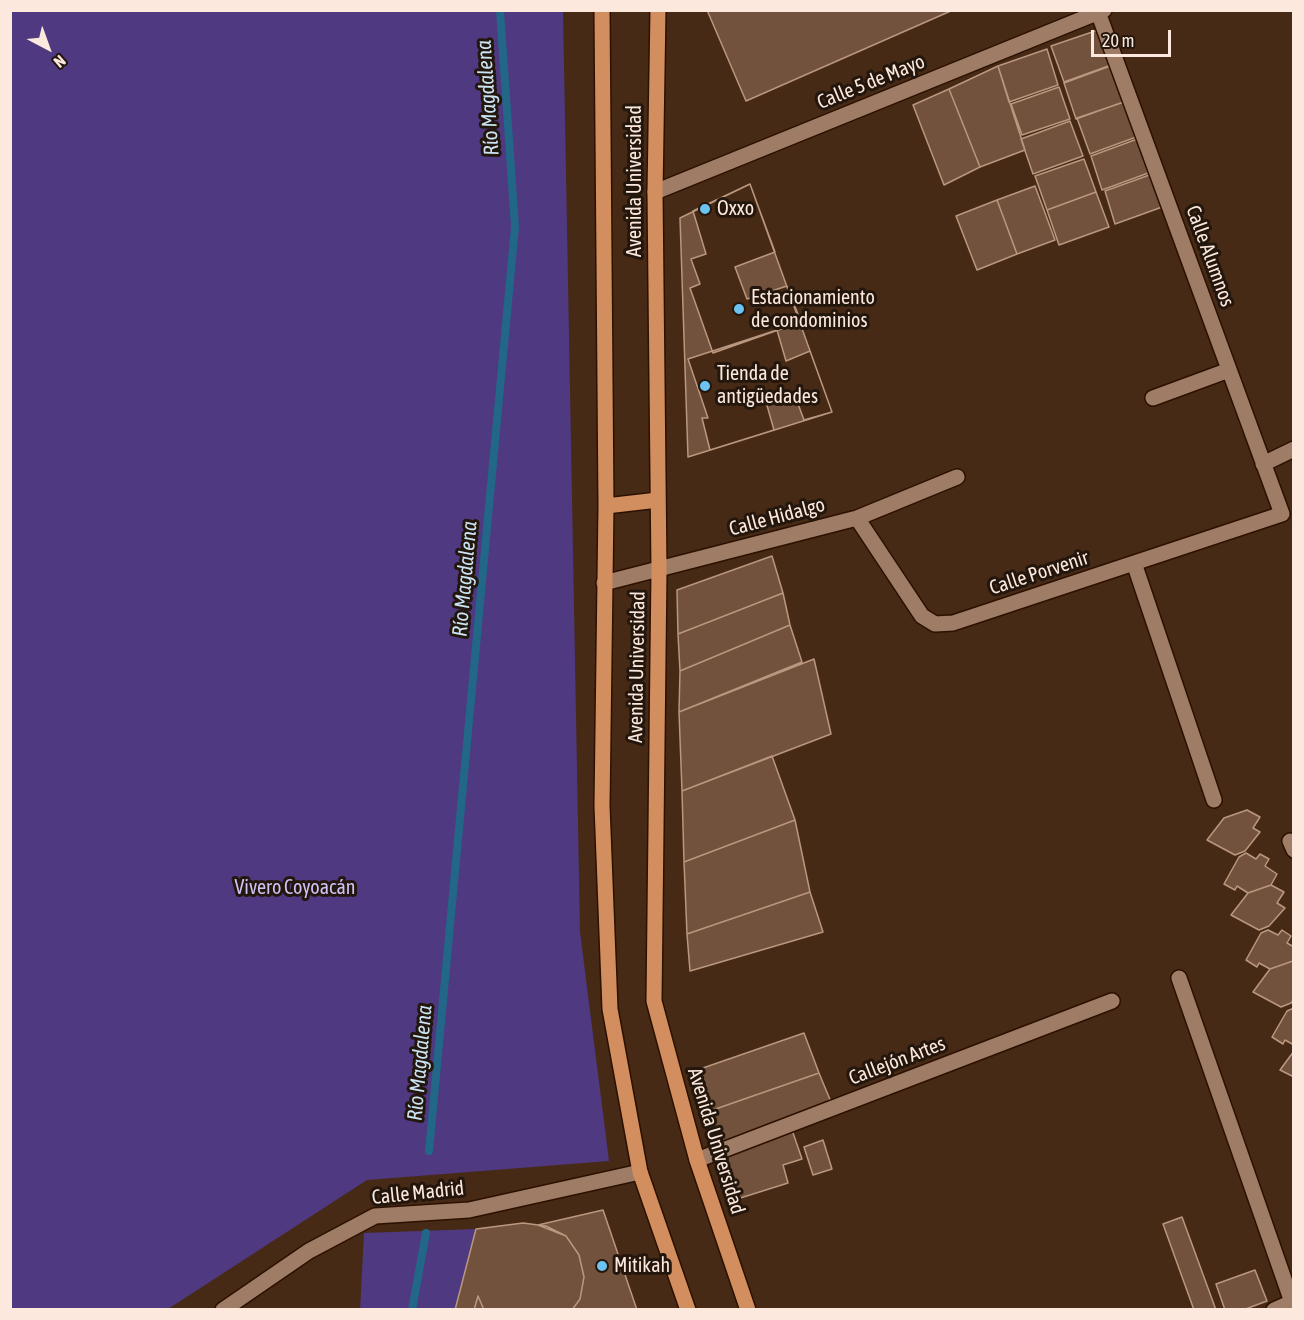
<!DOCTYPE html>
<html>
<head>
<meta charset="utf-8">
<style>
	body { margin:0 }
	#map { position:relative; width:1304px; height:1320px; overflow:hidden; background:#472a15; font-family:"Asap Condensed",sans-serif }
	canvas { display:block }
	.frame { position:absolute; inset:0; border:12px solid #fce8dc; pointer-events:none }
	.north { position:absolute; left:18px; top:18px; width:60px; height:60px; -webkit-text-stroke:4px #23160d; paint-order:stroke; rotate:139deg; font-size:16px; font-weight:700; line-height:24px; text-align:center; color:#fce8dc }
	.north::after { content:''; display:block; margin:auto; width:21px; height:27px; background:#fce8dc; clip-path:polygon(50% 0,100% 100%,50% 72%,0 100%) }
	.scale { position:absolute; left:1091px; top:30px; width:80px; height:27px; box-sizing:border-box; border:3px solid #fce8dc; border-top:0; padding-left:8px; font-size:18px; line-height:21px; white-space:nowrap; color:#fce8dc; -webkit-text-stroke:4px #23160d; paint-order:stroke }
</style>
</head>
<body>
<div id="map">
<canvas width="1304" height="1320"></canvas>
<div class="frame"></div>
<div class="north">N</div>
<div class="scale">20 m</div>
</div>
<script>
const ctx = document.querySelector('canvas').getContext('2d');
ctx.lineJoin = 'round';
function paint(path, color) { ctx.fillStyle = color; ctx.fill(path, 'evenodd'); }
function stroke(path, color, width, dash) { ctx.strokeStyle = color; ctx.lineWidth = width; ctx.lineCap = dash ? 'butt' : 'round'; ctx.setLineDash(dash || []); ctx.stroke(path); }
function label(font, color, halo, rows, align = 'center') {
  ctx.font = font + ' "Asap Condensed",sans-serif'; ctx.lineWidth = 6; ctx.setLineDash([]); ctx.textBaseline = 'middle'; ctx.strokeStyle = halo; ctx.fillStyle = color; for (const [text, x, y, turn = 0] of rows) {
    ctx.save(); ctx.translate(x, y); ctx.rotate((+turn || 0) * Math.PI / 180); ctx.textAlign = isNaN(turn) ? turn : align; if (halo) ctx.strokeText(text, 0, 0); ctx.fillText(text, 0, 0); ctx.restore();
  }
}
const green = new Path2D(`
	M10,11h553l17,921 29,229 -242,19 -199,129h-157z
	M476,1229l-21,80 -95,1 4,-77z`);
const stream = new Path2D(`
	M429,1151l86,-924 -15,-217
	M412,1310l14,-77`);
const building = new Path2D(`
	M707,10h246l-207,91z
	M1101,29l13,35 -50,18 -13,-36z
	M1047,49l11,36 -49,17 -11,-36z
	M1113,65l13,36 -50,18 -12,-36z
	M998,66l27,84 -45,17 -31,-78z
	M1059,87l11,32 -48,16 -11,-31z
	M949,89l31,78 -36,18 -31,-80z
	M1127,101l12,35 -49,18 -13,-36z
	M1070,121l13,35 -50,18 -12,-35z
	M1140,138l11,34 -49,18 -11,-34z
	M1084,159l12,33 -49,18 -12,-34z
	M1152,174l13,32 -50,18 -10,-33z
	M750,184l82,228 -144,45 -8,-239z
	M750,184l25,68 -40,15 12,32 40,-13 14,36 -88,31 -23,-65 10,-4 -9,-25 15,-5 -13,-43z
	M1035,186l20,54 -38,14 -20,-54z
	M1096,192l13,35 -50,18 -12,-35z
	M997,200l20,54 -40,16 -21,-54z
	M777,330l9,31 24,-10 22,61 -28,8 -10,-27 -28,9 8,28 -64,20 -8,-32h6l-20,-59z
	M772,556l11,37 -105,41 -1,-44z
	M783,593l7,32 -110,46 -2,-37z
	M790,625l12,37 -123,50 1,-41z
	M814,659l17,75 -149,57 -3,-79z
	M772,756l23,64 -111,42 -2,-71z
	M1247,810l13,7 -7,11 7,4 -15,19 -10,4 -28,-15 17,-22z
	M795,820l15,72 -123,42 -3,-72z
	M1246,853l10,6 4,-5 9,5 -4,7 12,8 -6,11 -23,8 -11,-7 -2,4 -11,-6 15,-27z
	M1271,885l13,7 -7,11 8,5 -16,18 -10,4 -28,-15 17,-22z
	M810,892l13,40 -133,39 -3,-37z
	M1268,930l10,5 4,-5 9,6 -4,7 7,4 -1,14 -23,8 -11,-6 -2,4 -11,-7 15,-27z
	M1293,961l1,38 -3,4 -10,4 -28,-15 17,-23z
	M1294,1008v37l-9,-5 -2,4 -11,-7 15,-26z
	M804,1033l15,40 -112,39 -7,-43z
	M1294,1051v26l-14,-7z
	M819,1073l12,29 -116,45 -8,-35z
	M792,1130l10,29 -19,6 5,18 -54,17 -14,-42z
	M823,1140l9,29 -19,6 -9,-28z
	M603,1210l34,100h-65l8,-11 4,-22 -5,-22 -13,-19 -28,-11z
	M1182,1217l34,93h-22l-31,-86z
	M523,1223l23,3 20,10 13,19 5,22 -4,22 -8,11h-88l-6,-14 -4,14h-19l21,-81z
	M1255,1270l12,31 -24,9h-18l-9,-26z
	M478,1296l6,14h-10z`);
const minor = new Path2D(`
	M655,192l449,-182
	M1153,398l76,-28
	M1263,464l31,-15
	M857,518l65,98 13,8 18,-1 329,-109 -184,-502
	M1134,563l80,237
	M604,583l253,-65 100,-41
	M1290,841l4,9
	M1179,978l113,324
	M697,1160l415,-159
	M223,1310l86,-59 66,-35 94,-6 171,-38
	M1274,1310l20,-9`);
const major = new Path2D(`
	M602,10l4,496 -4,300 8,203 30,163 48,138
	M658,10l-3,182 4,378 -5,431 43,159 51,150
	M606,506l52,-6`);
const markers = [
	[705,209,6,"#6cc3f2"],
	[739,309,6,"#6cc3f2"],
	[705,386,6,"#6cc3f2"],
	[602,1266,6,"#6cc3f2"]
];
const streetNames = [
	["Calle 5 de Mayo",871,82,-22],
	["Avenida Universidad",635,181,-90],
	["Calle Alumnos",1210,256,70],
	["Calle Hidalgo",777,517,-15],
	["Calle Porvenir",1039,573,-18],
	["Avenida Universidad",637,667,-89],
	["Callejón Artes",897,1061,-21],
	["Avenida Universidad",716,1141,73],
	["Calle Madrid",418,1193,-6]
];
const poiNames = [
	["Oxxo",717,209],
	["Estacionamiento",751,298],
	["de condominios",751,321],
	["Tienda de",717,374],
	["antigüedades",717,397],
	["Mitikah",614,1266]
];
const parkNames = [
	["Vivero Coyoacán",295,888]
];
const waterNames = [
	["Río Magdalena",488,98,-94],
	["Río Magdalena",465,579,-85],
	["Río Magdalena",420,1063,-85]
];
paint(green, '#4f3981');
stroke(stream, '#268', 8);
paint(building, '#72523d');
stroke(building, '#ba977f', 1.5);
stroke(minor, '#2c1100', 18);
stroke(major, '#2c1100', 18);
stroke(minor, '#9f7c66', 15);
stroke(major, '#d38e5f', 15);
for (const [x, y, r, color] of markers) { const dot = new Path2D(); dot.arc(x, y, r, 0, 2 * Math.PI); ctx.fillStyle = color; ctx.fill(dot); stroke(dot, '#23160d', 2); }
label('20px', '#fce8dc', '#23160d', streetNames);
label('20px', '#fce8dc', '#23160d', poiNames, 'left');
label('20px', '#cdc3f4', '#23160d', parkNames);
label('italic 21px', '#cae4f4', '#23160d', waterNames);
</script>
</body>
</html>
